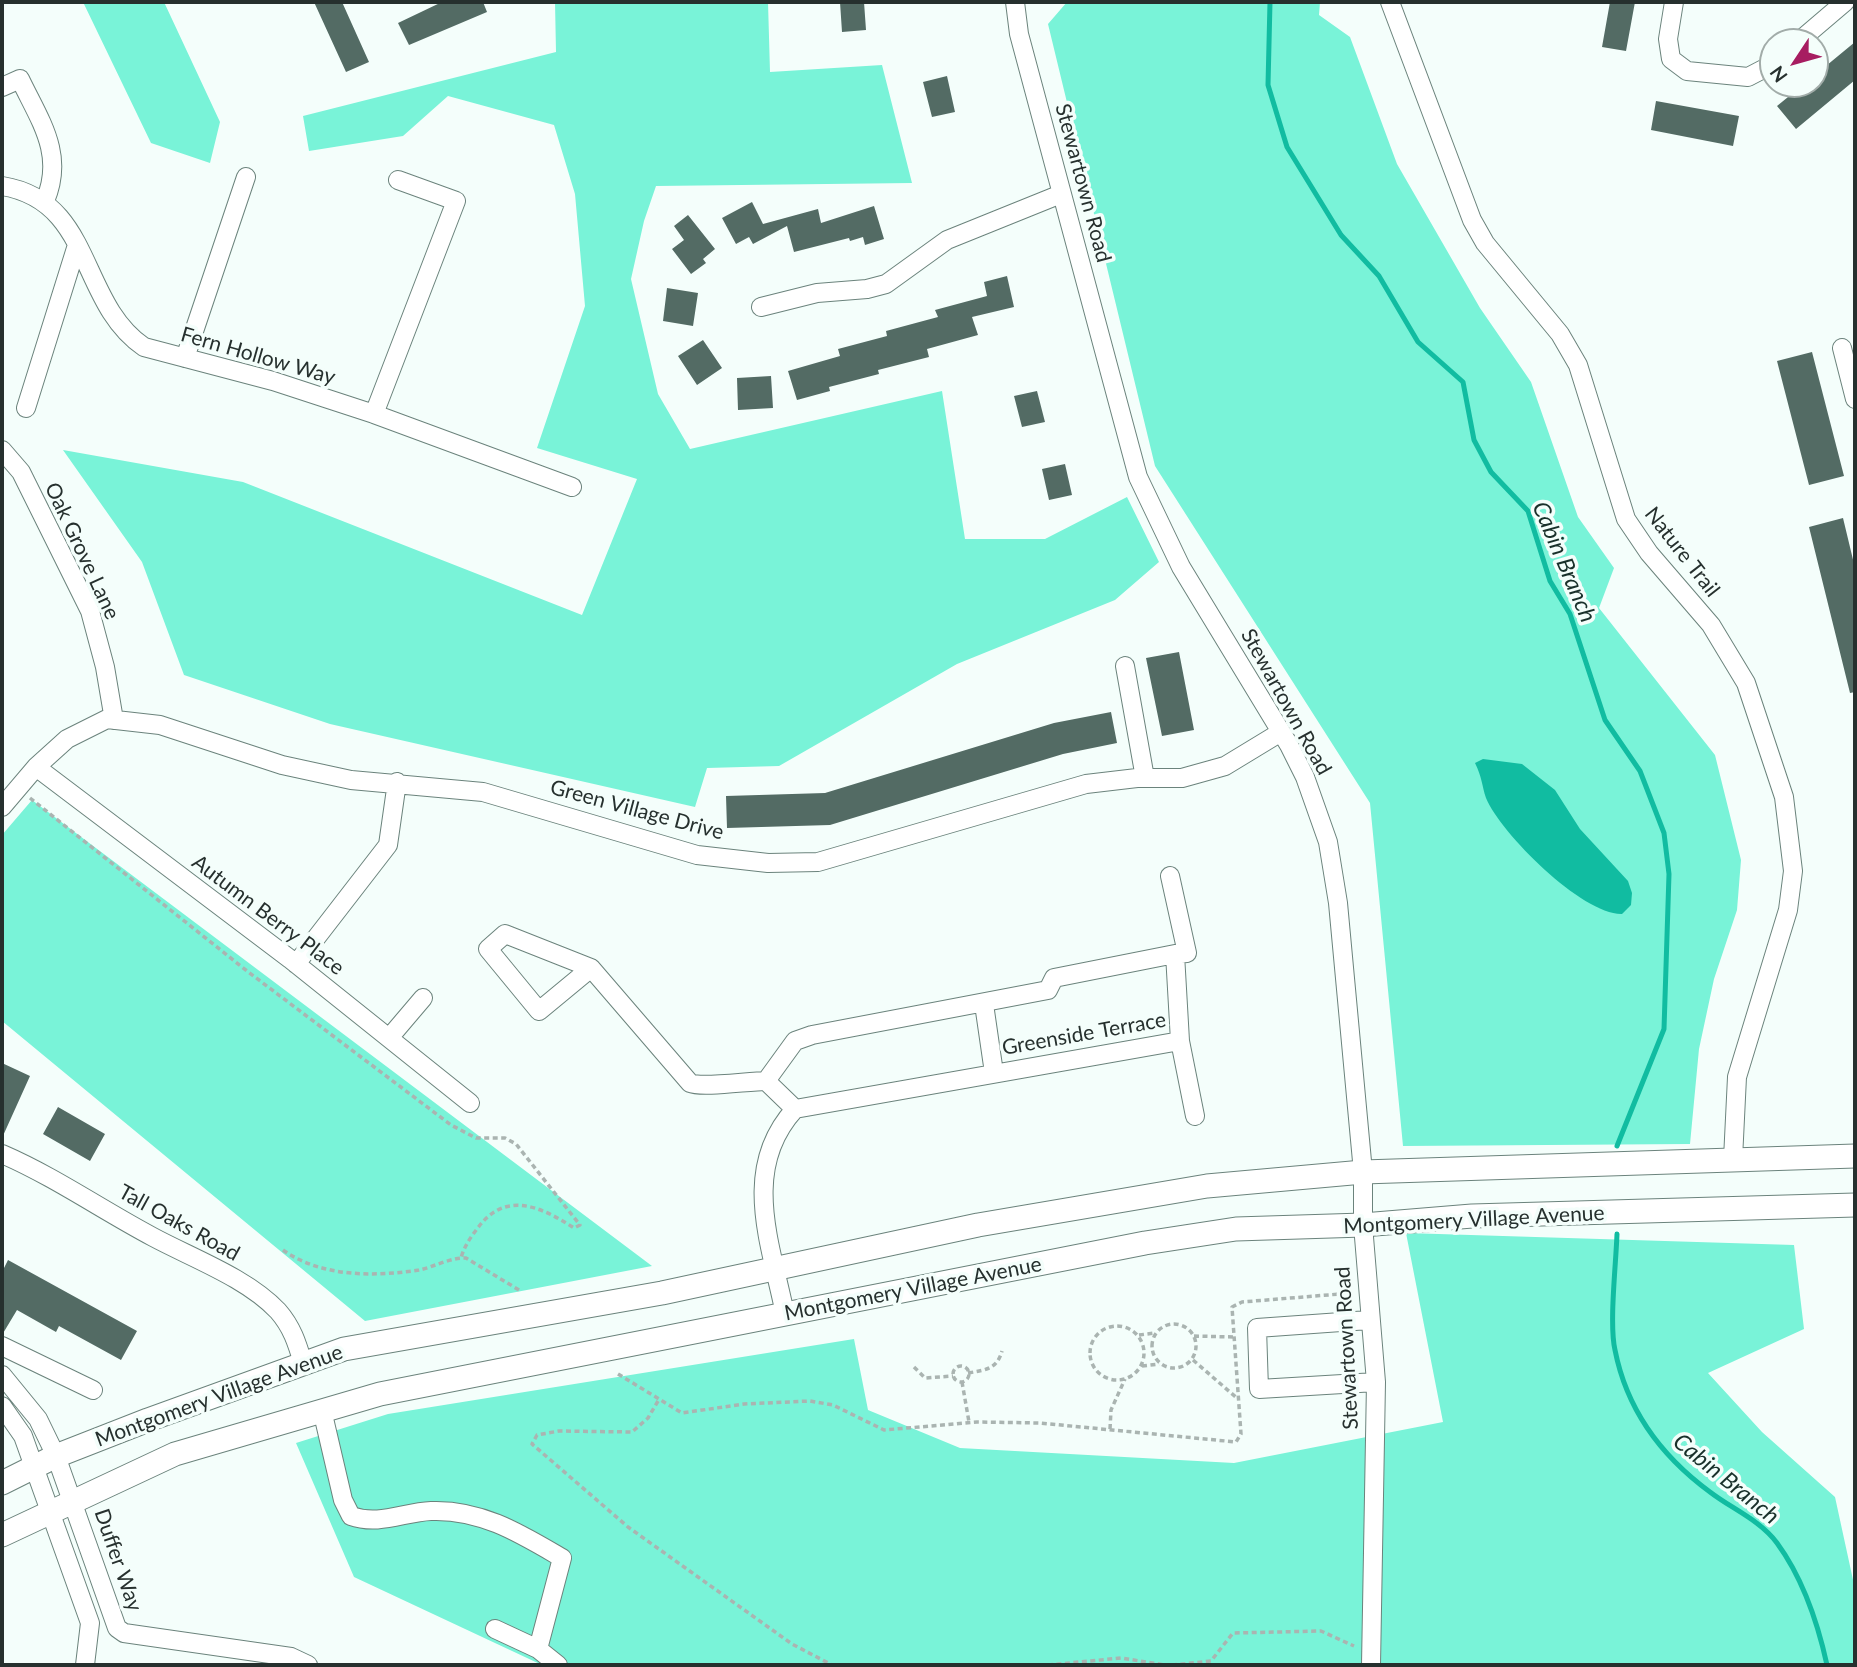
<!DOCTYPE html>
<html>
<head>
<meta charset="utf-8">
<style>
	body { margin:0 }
	#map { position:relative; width:1857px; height:1667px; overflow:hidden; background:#f4fefb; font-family:Lato,sans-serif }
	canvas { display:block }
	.frame { position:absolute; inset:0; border:4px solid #26302e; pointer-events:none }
	.north { position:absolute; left:1759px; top:28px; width:70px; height:70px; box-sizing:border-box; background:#f4fefb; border:2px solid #a2aca9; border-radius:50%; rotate:234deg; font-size:19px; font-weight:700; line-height:28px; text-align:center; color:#26302e }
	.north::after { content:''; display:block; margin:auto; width:24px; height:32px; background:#a71d61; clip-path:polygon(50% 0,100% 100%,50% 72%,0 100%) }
</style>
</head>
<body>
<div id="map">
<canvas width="1857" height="1667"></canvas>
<div class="frame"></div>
<div class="north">N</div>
</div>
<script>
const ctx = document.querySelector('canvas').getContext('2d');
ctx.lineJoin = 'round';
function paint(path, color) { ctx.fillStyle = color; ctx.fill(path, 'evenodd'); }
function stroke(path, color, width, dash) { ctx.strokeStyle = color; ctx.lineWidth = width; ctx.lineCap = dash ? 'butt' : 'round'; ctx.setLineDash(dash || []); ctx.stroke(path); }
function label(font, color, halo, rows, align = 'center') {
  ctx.font = font + ' Lato,sans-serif'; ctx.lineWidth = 7; ctx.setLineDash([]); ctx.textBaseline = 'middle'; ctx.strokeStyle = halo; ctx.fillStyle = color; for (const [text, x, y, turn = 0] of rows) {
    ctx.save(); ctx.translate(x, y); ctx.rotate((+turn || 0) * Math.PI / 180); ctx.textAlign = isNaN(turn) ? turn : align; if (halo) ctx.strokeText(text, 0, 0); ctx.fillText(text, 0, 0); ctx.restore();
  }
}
const green = new Path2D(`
	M83,2h81l56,120 -10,41 -59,-20z
	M555,2h213l2,70 112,-7 30,118 -256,3 -12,35 -13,58 27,115 32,55 252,-58 23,148h80l82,-42 32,65 -44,38 -158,64 -178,102 -72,2 -12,39 -365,-83 -146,-49 -42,-113 -79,-112 180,32 339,133 55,-136 -100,-31 48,-142 -10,-112 -21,-69 -106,-29 -45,40 -94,15 -6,-35 253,-64z
	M1067,2h253l-1,13 31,22 47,127 83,144 51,74 47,135 36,51 -15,40 116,147 26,105 -4,50 -23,69 -15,70 -9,95 -287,2 -33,-343 -215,-337 -107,-442z
	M32,800l620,466 -287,55 -363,-300v-186z
	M1406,1233l388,12 10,84 -96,44 54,59 73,65 20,92v76h-1313l-188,-88 -58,-134 92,-29 466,-75 14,71 92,38 274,15 209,-41z`);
const water = new Path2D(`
	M1483,759l39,5 33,26 25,39 48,52 4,12 -1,12 -9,9c-39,1 -121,-80 -136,-116 -4,-12 -4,-21 -11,-35z`);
const stream = new Path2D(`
	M1270,2l-2,83 19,62 54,88 38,41 39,66 45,40 11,58 17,32 37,39 22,70 20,33 35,106 35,51 24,62 5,41 -5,155 -47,117
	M1617,1234c-1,30 -8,90 -2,116 12,61 46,106 95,142 22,17 50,28 67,51 25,34 41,81 50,122`);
const building = new Path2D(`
	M314,2h28l27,60 -23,10z
	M442,2h41l4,10 -78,33 -11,-22z
	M840,2h24l2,28 -24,2z
	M1610,2h25l-9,49 -24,-4z
	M1855,42v38l-59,49 -19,-23 27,-22h11v-9z
	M947,76l8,36 -23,5 -9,-35z
	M1656,101l83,15 -6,30 -82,-16z
	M752,202l11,22 55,-15 3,14 53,-17 10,33 -19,6 -2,-8 -13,4 -1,-3 -55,14 -7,-26 -34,18 -4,-7 -13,7 -14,-26z
	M688,215l27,34 -12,10 3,4 -15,11 -19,-25 12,-9 -10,-14z
	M1007,276l7,31 -42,10 6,18 -51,14 2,8 -51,13 1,4 -50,13 1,4 -33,9 -9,-29 52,-15 -2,-7 49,-13 -1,-5 52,-14 -3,-7 52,-14 -3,-14z
	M667,288l31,5 -5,33 -30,-5z
	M703,340l19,28 -25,17 -19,-29z
	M1812,352l32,124 -35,9 -32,-124z
	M771,376l2,32 -35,2 -1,-32z
	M1037,391l8,31 -23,5 -8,-31z
	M1065,464l7,31 -23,5 -7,-31z
	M1843,518l12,50v124l-5,1 -41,-166z
	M1179,652l15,78 -32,6 -16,-78z
	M1111,712l6,31 -54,11 -233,71 -103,3 -1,-32 99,-3 229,-70z
	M2,1063l28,13 -28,62z
	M58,1107l47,27 -15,27 -47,-27z
	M8,1260l129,71 -16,29 -62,-34 -3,6 -39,-22 -15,25v-63z`);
const path = new Path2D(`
	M30,798l217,173 204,154 25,13h29l11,6 64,81 -6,3c-34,-22 -69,-38 -97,1 -7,9 -13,18 -16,29
	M283,1250c38,27 90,27 136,20 15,-3 32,-13 47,-12l53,32
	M1152 1346a22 22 0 1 1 44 0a22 22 0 1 1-44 0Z
	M1090 1353a27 27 0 1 1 54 0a27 27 0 1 1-54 0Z
	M1139,1335l16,-2
	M1194,1336l39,1
	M1193,1360l45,39
	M1142,1366l17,-2
	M953 1374a8 8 0 1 1 16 0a8 8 0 1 1-16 0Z
	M914,1367l11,11 28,-2
	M968,1373c18,-3 29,-4 34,-22
	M618,1374l64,39 62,-9 66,-3 23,4 51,25 93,-8 63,1 196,19 5,-8 -9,-127 10,-5 110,-9
	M962,1382l7,40
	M658,1401l-10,17 -16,14 -73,-1 -22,4 -5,9 96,83 164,117 40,21
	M1110,1429l1,-19 14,-31
	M1048,1665l73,-7 44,7
	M1172,1665l39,-4 22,-28 88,-2 33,15`);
const minor = new Path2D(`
	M1015,2l4,32 119,443 43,90 108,178 16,32 23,65 10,61 25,269v53l13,157 -5,283
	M1390,2l82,218 13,23 75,91 18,31 48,154 23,34 62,72 35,58 38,114 9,74 -5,39 -51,167 -4,82
	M1674,2l-6,37 3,20 16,12 61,6 25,-13
	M1798,42l47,-40
	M2,87l18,-8c20,42 45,75 25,122
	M2,186c92,15 76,116 142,161l129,34 101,33 198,73
	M761,307l56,-14 50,-4 19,-5 61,-44 114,-46
	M1842,348l13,51
	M185,358l61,-181
	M26,408l51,-163
	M374,414l82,-213 -58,-21
	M2,450l19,22 69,139 15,56 9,53
	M1125,666l20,112
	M36,767l254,192 180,144
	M2,807l34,-40 31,-28 40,-20 53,6 122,40 69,15 132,12 214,63 71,8 50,-1 268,-78 51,-6h45l43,-12 56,-34
	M1170,876l17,77 -12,1
	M296,964l92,-119 9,-63
	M591,968l-86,-34 -17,15 51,62 52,-43 99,115c12,5 59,-2 76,-2l29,-40 17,-6 236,-45 6,-12 121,-24 5,87 -385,68c-55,60 -24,135 -10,205
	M984,1004l10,69
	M389,1038l34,-40
	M1180,1041l15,75
	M766,1081l29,28
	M2,1154c53,23 100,56 151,83 39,21 94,41 125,74 14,16 19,32 25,52
	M1369,1320l-112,8 2,61 117,-7
	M2,1346l91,44
	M2,1375l36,44 18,37 61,172 7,5 167,24 17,8
	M2,1406l21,30 67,187 -5,42
	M322,1410l21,90 8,16c28,10 53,-4 80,-5 50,-2 90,23 131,47l-24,91
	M495,1629l43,20 20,16`);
const major = new Path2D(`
	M2,1483l54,-27 92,-36 196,-71 318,-56 316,-68 229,-39 156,-14 492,-16
	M2,1535l173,-81 205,-60 765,-151 91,-14 127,-4 109,-9 383,-11`);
const streetNames = [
	["Stewartown Road",1083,183,75],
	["Fern Hollow Way",258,356,16],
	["Oak Grove Lane",82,551,65],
	["Nature Trail",1682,552,52],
	["Stewartown Road",1286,702,61],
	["Green Village Drive",637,810,15],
	["Autumn Berry Place",268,915,37],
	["Greenside Terrace",1084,1034,-10],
	["Montgomery Village Avenue",1474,1220,-3],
	["Tall Oaks Road",179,1223,29],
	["Montgomery Village Avenue",913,1289,-11],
	["Stewartown Road",1347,1348,-93],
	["Montgomery Village Avenue",219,1396,-20],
	["Duffer Way",118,1560,71]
];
const waterNames = [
	["Cabin Branch",1564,562,67],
	["Cabin Branch",1726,1479,39]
];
paint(green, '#79f3d8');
paint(water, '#11bca1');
stroke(stream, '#11bca1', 5);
paint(building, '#536b64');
stroke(minor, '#6b837c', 20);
stroke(major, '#6b837c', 25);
stroke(path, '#aab4b1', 3.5, [5, 3.5]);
stroke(minor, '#fff', 18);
stroke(major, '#fff', 23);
label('21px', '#26302e', '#f4fefb', streetNames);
label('italic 23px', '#19312b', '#f4fefb', waterNames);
</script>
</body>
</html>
